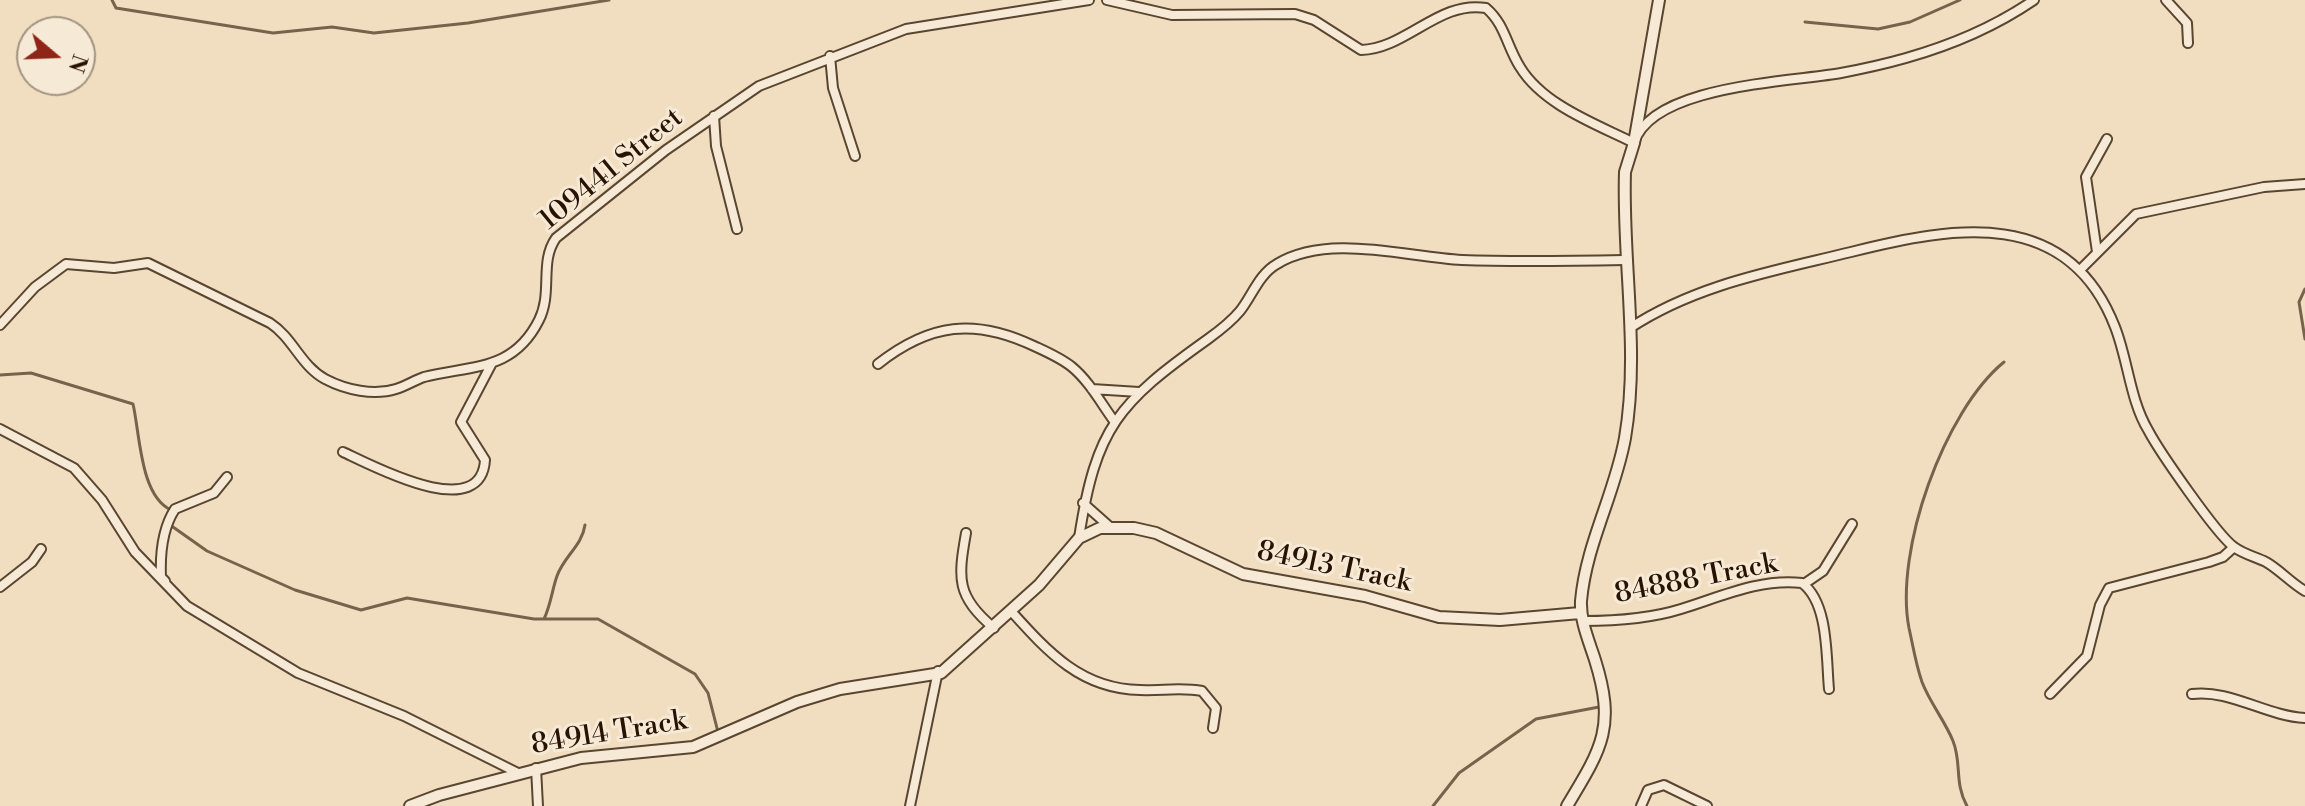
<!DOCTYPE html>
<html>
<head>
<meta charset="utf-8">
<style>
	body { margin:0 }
	#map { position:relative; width:2305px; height:806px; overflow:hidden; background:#f1dec1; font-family:"Libre Bodoni",serif }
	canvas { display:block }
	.north { position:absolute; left:16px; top:16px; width:80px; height:80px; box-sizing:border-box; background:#f6ead7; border:2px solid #a39481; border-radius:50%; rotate:109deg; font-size:22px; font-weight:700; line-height:32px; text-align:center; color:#271300 }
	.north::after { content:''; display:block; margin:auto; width:28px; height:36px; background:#8f2418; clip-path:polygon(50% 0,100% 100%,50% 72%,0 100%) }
</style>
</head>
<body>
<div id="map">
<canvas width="2305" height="806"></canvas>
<div class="north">N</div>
</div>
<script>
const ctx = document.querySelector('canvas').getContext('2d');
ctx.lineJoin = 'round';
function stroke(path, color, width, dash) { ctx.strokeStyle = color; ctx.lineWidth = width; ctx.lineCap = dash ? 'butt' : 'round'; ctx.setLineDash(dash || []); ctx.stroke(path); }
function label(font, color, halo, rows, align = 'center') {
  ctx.font = font + ' "Libre Bodoni",serif'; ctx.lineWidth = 6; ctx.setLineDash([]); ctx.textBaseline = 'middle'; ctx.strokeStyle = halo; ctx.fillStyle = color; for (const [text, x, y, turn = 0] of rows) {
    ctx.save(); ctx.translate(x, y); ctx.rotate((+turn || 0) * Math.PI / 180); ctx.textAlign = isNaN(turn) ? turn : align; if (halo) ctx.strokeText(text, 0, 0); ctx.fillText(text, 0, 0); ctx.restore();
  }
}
const stream = new Path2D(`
	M112,0l4,8 157,25 59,-6 42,6 94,-10 141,-23
	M1805,22l73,7 32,-7 50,-22
	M2305,289l-6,13 6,37
	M0,375l31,-2 102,31c7,30 7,92 38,106
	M173,527l34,24 88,39 66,20 46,-12 127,21h64l97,55 13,19 10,39
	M544,619c7,-15 8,-29 13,-43 7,-20 25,-30 28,-51
	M1433,806l26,-33 77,-54 63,-12
	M1967,806c-13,-23 -5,-43 -14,-65 -8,-20 -23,-38 -31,-59 -6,-17 -9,-36 -13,-54 -15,-77 35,-217 95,-266`);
const minor = new Path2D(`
	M1107,0l65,15 123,-1 19,6 47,30c45,-1 78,-50 125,-42 19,16 21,39 34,59 23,38 76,57 114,76 18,-58 157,-61 207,-70 21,-4 44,-9 65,-15 46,-13 90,-32 128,-58
	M2166,0l21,23 1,20
	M830,56l3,32 22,68
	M714,116l2,30 21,83
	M2097,252l-11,-75 21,-38
	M2080,270l56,-56 128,-27 41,-3
	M0,325l35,-38 31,-23 48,4 34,-5 122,60c23,15 31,43 55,56 21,11 49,17 71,10 10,-3 19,-9 28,-12 47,-12 89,-5 115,-57 14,-28 0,-58 17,-82l110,-88 93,-64 147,-57 183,-29
	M1630,328c67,-44 144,-57 221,-76 103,-26 217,-46 264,75 13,33 15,73 33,103 11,21 69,105 86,117 9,7 22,10 32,15 14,8 25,21 39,29
	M878,364c52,-41 97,-46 156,-18 13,6 27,12 38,21 17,14 29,36 42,54
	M1092,389l47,3
	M0,429l74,39 28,32 33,52 52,54 111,67 106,43 114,57
	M343,452c30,14 138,72 142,8l-24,-38 30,-57
	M1083,503l27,24
	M966,533c-8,45 -10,64 28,95
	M1079,538c17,-111 39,-135 129,-199 11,-8 23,-17 32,-28 12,-15 19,-37 37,-47 51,-31 129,-7 185,-4 54,2 109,1 163,0
	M165,581l-4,-4c-1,-23 1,-48 14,-68l39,-16 13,-16
	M1804,584l19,-13 29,-47
	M0,587l32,-25 9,-13
	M1011,611c37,41 70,78 129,79 20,1 42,-3 62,1l14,17 -3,20
	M1583,621c33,0 66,-2 98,-12 39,-12 79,-31 121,-26 27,20 24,75 27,106
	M2050,694l37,-38 13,-51 9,-17 100,-26 14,-5 11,-10
	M2192,694c38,-5 74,22 113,24
	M536,768l2,38
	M910,806l28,-135
	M1641,806l7,-16 16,-5 43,21`);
const tertiary = new Path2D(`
	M410,806l29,-11 142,-37 112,-11 104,-45 43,-13 101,-16 98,-88 40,-47 21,-10h34l22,5 87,41 122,22 74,21 61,3 80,-7
	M1567,806c35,-58 49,-79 28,-146 -6,-19 -15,-39 -14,-59 5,-57 34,-107 44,-163 15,-87 -3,-178 0,-266l9,-29 25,-143`);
const streetNames = [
	["109441 Street",612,170,-39],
	["84913 Track",1334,568,12],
	["84888 Track",1696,580,-11],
	["84914 Track",609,734,-9]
];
stroke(stream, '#77634c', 3);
stroke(minor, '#5a4630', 12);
stroke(tertiary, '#5a4630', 14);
stroke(minor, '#f6ead7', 8);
stroke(tertiary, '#f6ead7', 10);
label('28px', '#271300', '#f6ead7', streetNames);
</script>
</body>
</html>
